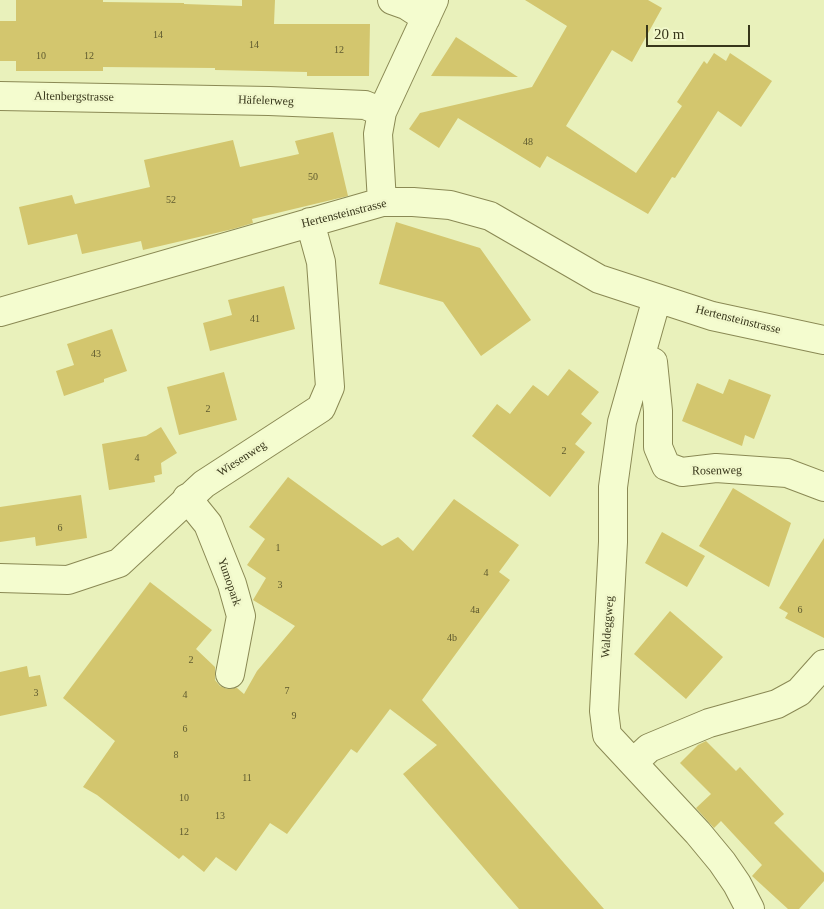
<!DOCTYPE html>
<html>
<head>
<meta charset="utf-8">
<style>
	body { margin:0 }
	#map { position:relative; width:824px; height:909px; overflow:hidden; background:#e9f1bb; font-family:Georgia,serif }
	canvas { display:block }
	.scale { position:absolute; left:646px; top:25px; width:104px; height:22px; box-sizing:border-box; border:2px solid #37361a; border-top:0; padding-left:6px; font-size:15px; line-height:18px; white-space:nowrap; color:#37361a; -webkit-text-stroke:4px #f1f8cb; paint-order:stroke }
</style>
</head>
<body>
<div id="map">
<canvas width="824" height="909"></canvas>
<div class="scale">20 m</div>
</div>
<script>
const ctx = document.querySelector('canvas').getContext('2d');
ctx.lineJoin = 'round';
function paint(path, color) { ctx.fillStyle = color; ctx.fill(path, 'evenodd'); }
function stroke(path, color, width, dash) { ctx.strokeStyle = color; ctx.lineWidth = width; ctx.lineCap = dash ? 'butt' : 'round'; ctx.setLineDash(dash || []); ctx.stroke(path); }
function label(font, color, halo, rows, align = 'center') {
  ctx.font = font + ' Georgia,serif'; ctx.lineWidth = 5; ctx.setLineDash([]); ctx.textBaseline = 'middle'; ctx.strokeStyle = halo; ctx.fillStyle = color; for (const [text, x, y, turn = 0] of rows) {
    ctx.save(); ctx.translate(x, y); ctx.rotate((+turn || 0) * Math.PI / 180); ctx.textAlign = isNaN(turn) ? turn : align; if (halo) ctx.strokeText(text, 0, 0); ctx.fillText(text, 0, 0); ctx.restore();
  }
}
const building = new Path2D(`
	M16,0h87v2l81,1v1l58,2v-6h33l-1,24h96l-1,52h-62v-4l-92,-2v-2l-112,-1v4h-87v-10h-16v-40h16z
	M525,0h123l14,8 -30,54 -20,-12 -46,76 70,47 46,-67 -5,-4 27,-41 3,3 7,-11 12,8 4,-8 42,28 -31,46 -23,-16 -43,67 -3,-1 -24,37 -101,-58 -7,12 -82,-50 -19,30 -30,-19 11,-16 112,-26 35,-61z
	M456,37l62,40 -87,-1z
	M333,132l15,64 -96,23 1,4 -20,6 -90,21 -2,-9 -59,13 -5,-20 -49,11 -9,-38 53,-12 3,9 75,-17 -6,-27 89,-20 7,27 59,-13 -4,-13z
	M396,222l84,26 51,72 -50,36 -38,-54 -64,-18z
	M284,286l11,43 -85,22 -7,-28 29,-8 -4,-15z
	M112,329l15,42 -23,8v3l-40,14 -8,-25 18,-6 -7,-21z
	M569,369l30,23 -18,22 11,9 -17,21 10,8 -35,45 -78,-61 25,-32 13,10 23,-29 15,11z
	M224,372l13,48 -58,15 -12,-48z
	M729,379l42,16 -17,44 -9,-4 -3,11 -60,-25 15,-38 26,11z
	M161,427l16,26 -16,10 1,11 -8,2 1,6 -46,8 -7,-46 44,-8z
	M288,477l94,69 16,-9 15,14 41,-52 65,46 -20,27 11,8 -88,120 182,209h-85l-116,-135 34,-29 -47,-36 -33,44 -6,-4 -64,85 -17,-11 -34,48 -20,-14 -12,15 -21,-17 -4,4 -82,-64 -14,-8 32,-46 -52,-43 87,-116 62,48 -16,19 19,18v13l5,6 7,3 10,-1 7,6 13,-23 38,-45 -42,-26 13,-22 -19,-13 18,-26 -16,-12z
	M733,488l58,35 -22,64 -70,-41z
	M81,495l6,43 -51,8 -1,-9 -35,5v-35z
	M662,532l43,24 -18,31 -42,-24z
	M824,538v100l-39,-20 3,-5 -9,-5z
	M670,611l53,46 -37,42 -52,-45z
	M27,666l2,11 11,-2 7,31 -47,10v-44z
	M706,741l30,30 4,-4 44,47 -10,9 50,50v8l-25,28h-11l-36,-33 10,-11 -41,-44 -7,7 -18,-20 15,-14 -31,-31 18,-18z`);
const minor = new Path2D(`
	M392,0l14,5 20,13
	M0,96l269,5 96,4 17,7
	M382,202l-4,-68 4,-22 52,-112
	M657,298l-35,124 -9,65v55l-9,169 3,24 91,98 24,29 15,22 13,25
	M0,312l382,-110h31l37,3 40,11 109,63 113,37 112,24
	M641,357l12,5 5,49v36l8,19 16,6 34,-4 71,5 37,14
	M187,498l21,26 24,60 9,32 -11,58
	M0,578l68,2 51,-17 85,-79 117,-76 9,-21 -9,-125 -11,-40
	M633,763l16,-15 60,-25 68,-19 22,-12 25,-28`);
const numberNames = [
	["14",158,35],
	["14",254,45],
	["12",339,50],
	["10",41,56],
	["12",89,56],
	["48",528,142],
	["50",313,177],
	["52",171,200],
	["41",255,319],
	["43",96,354],
	["2",208,409],
	["2",564,451],
	["4",137,458],
	["6",60,528],
	["1",278,548],
	["4",486,573],
	["3",280,585],
	["4a",475,610],
	["6",800,610],
	["4b",452,638],
	["2",191,660],
	["7",287,691],
	["3",36,693],
	["4",185,695],
	["9",294,716],
	["6",185,729],
	["8",176,755],
	["11",247,778],
	["10",184,798],
	["13",220,816],
	["12",184,832]
];
const streetNames = [
	["Altenbergstrasse",74,97,1],
	["Häfelerweg",266,101,2],
	["Hertensteinstrasse",344,214,-14],
	["Hertensteinstrasse",738,320,14],
	["Wiesenweg",242,459,-33],
	["Rosenweg",717,471,-1],
	["Yumopark",229,582,71],
	["Waldeggweg",608,627,-86]
];
paint(building, '#d3c66e');
stroke(minor, '#8a8954', 30);
stroke(minor, '#f4fccf', 28);
label('10px', '#5e5a2f', null, numberNames);
label('12px', '#37361a', '#f1f8cb', streetNames);
</script>
</body>
</html>
